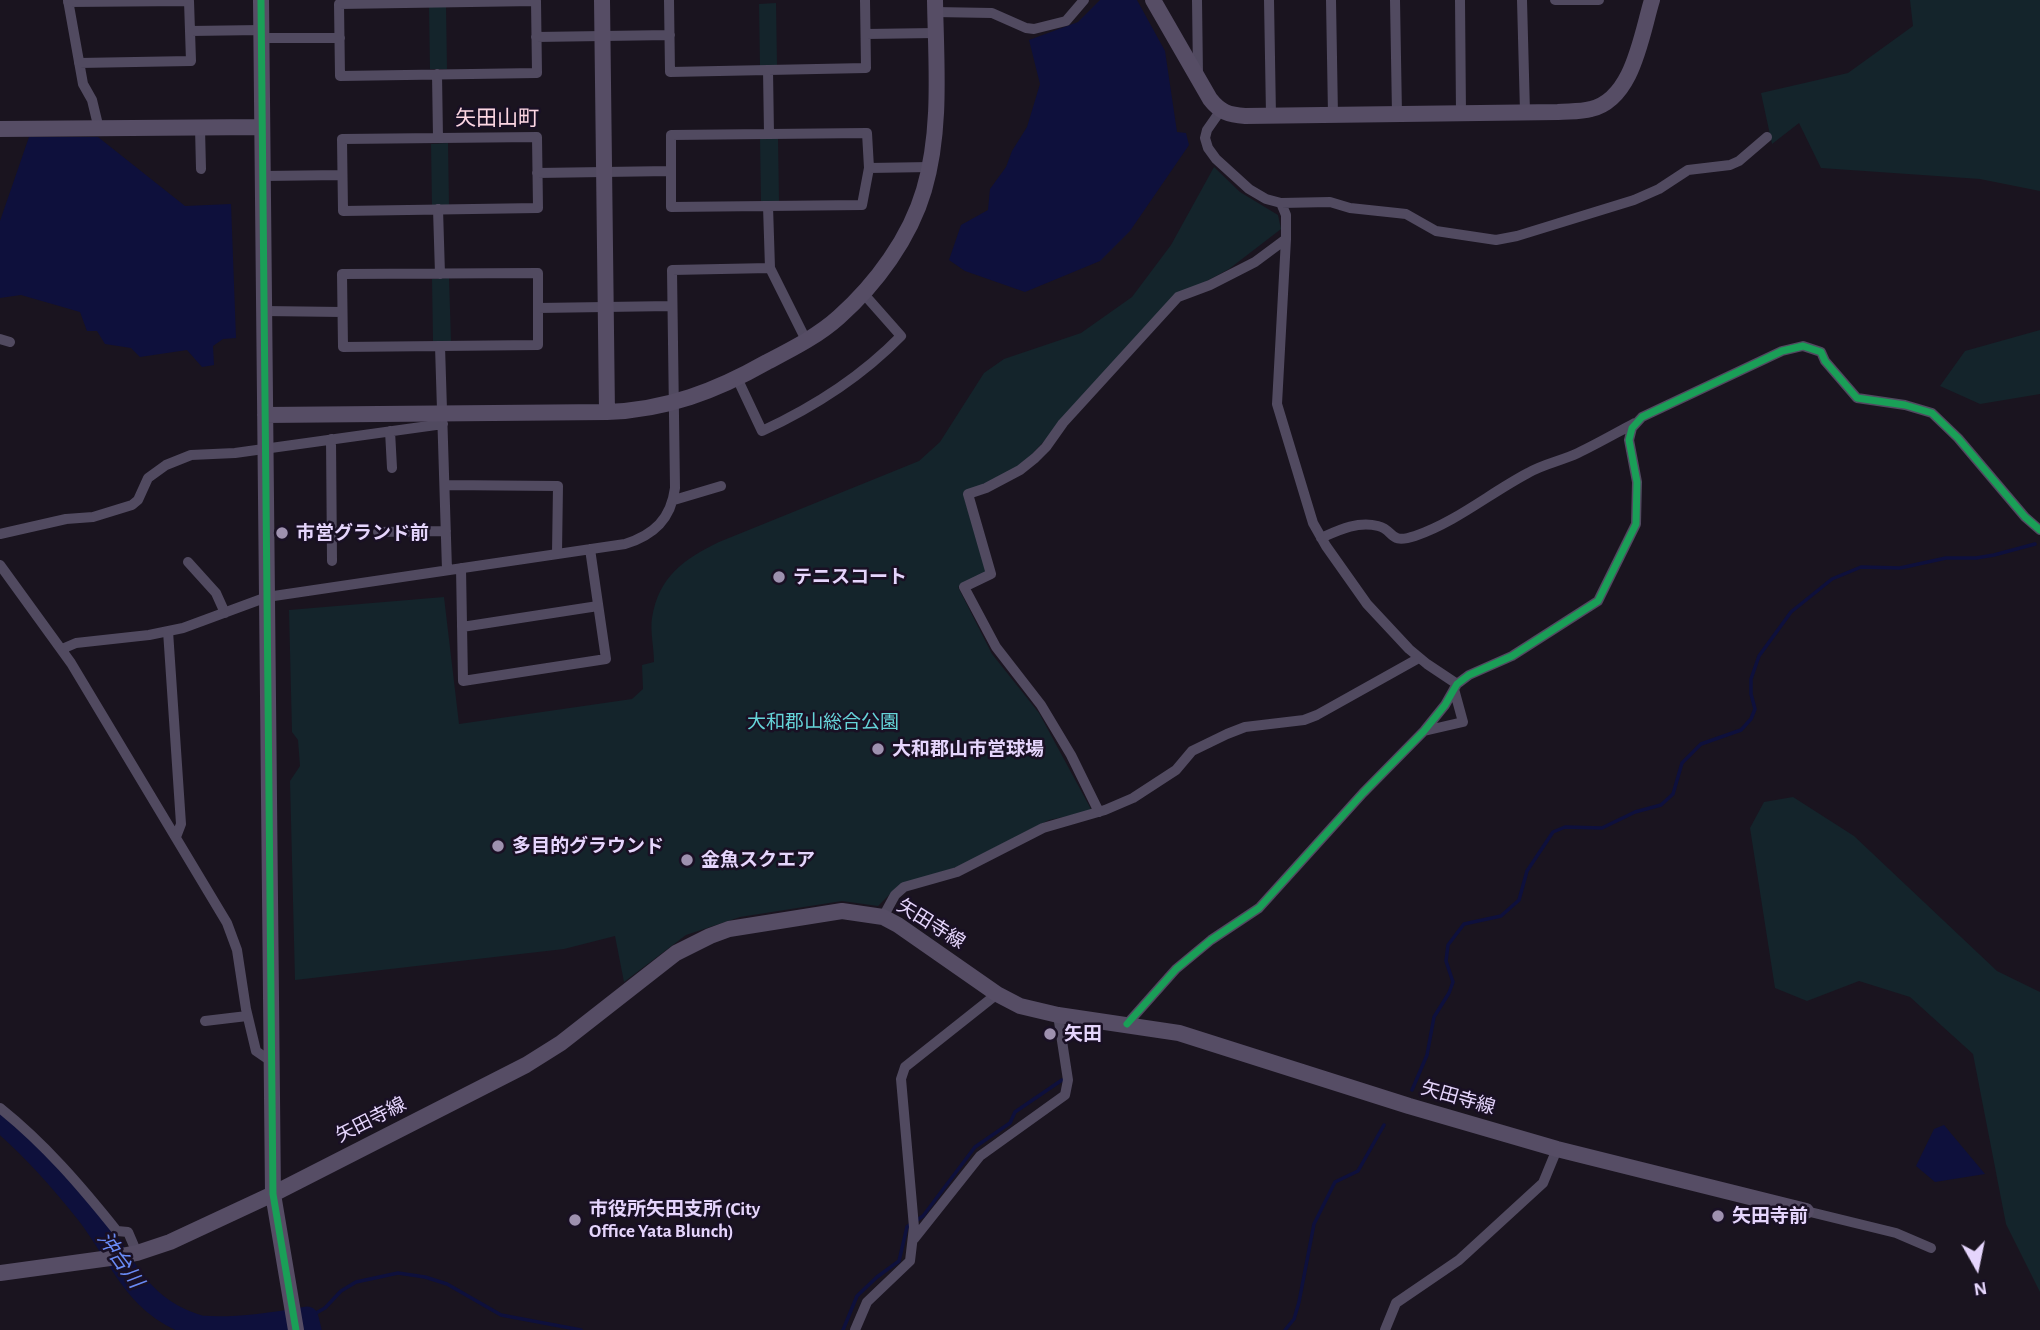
<!DOCTYPE html>
<html>
<head>
<meta charset="utf-8">
<style>
	body { margin:0 }
	#map { position:relative; width:2040px; height:1330px; overflow:hidden; background:#1a141f; font-family:"Alegreya Sans",sans-serif }
	canvas { display:block }
	.north { position:absolute; left:1942px; top:1232px; width:70px; height:70px; -webkit-text-stroke:5px #191024; paint-order:stroke; rotate:171deg; font-size:19px; font-weight:700; line-height:28px; text-align:center; color:#e5d5fc }
	.north::after { content:''; display:block; margin:auto; width:24px; height:32px; background:#e5d5fc; clip-path:polygon(50% 0,100% 100%,50% 72%,0 100%) }
</style>
</head>
<body>
<div id="map">
<canvas width="2040" height="1330"></canvas>
<div class="north">N</div>
</div>
<script>
const ctx = document.querySelector('canvas').getContext('2d');
ctx.lineJoin = 'round';
function paint(path, color) { ctx.fillStyle = color; ctx.fill(path, 'evenodd'); }
function stroke(path, color, width, dash) { ctx.strokeStyle = color; ctx.lineWidth = width; ctx.lineCap = dash ? 'butt' : 'round'; ctx.setLineDash(dash || []); ctx.stroke(path); }
function label(font, color, halo, rows, align = 'center') {
  ctx.font = font + ' "Alegreya Sans","Noto Sans JP",sans-serif'; ctx.lineWidth = 5; ctx.setLineDash([]); ctx.textBaseline = 'middle'; ctx.strokeStyle = halo; ctx.fillStyle = color; for (const [text, x, y, turn = 0] of rows) {
    ctx.save(); ctx.translate(x, y); ctx.rotate((+turn || 0) * Math.PI / 180); ctx.textAlign = isNaN(turn) ? turn : align; if (halo) ctx.strokeText(text, 0, 0); ctx.fillText(text, 0, 0); ctx.restore();
  }
}
const green = new Path2D(`
	M1910,0h130v191l-60,-12 -159,-11 -22,-45 -27,21 -11,-51 87,-20 65,-47z
	M776,3l1,62 -17,1 -1,-62z
	M446,6l1,63h-17l-1,-62z
	M760,138h18l1,63h-18z
	M448,143l1,62 -17,1 -1,-62z
	M1214,167l26,25 38,23 3,14 -52,40 -61,33 -109,123 -39,42 -56,30 23,75 -29,15 34,67 47,59 53,98 -43,9 -92,47 -59,19 -20,20 -36,-5 -102,16 -54,18 -62,47 -9,-46 -51,13 -269,31 -5,-199 10,-15 -2,-26 -6,-8 -3,-122 155,-13 15,127 173,-25 11,-10 -1,-24 12,-3c0,-14 -4,-31 -2,-44 7,-42 32,-59 67,-76l200,-81 21,-19 44,-69 20,-14 77,-26 51,-36 39,-52z
	M449,278l2,63h-18l-1,-62z
	M2040,330v64l-60,10 -40,-18 25,-35z
	M1793,797l61,39 143,135 43,21v300l-34,-68 -33,-170 -63,-57 -51,-16 -52,20 -32,-13 -25,-160 14,-26z`);
const water = new Path2D(`
	M1100,0h37l28,51 12,81 9,1 3,12 -59,86 -30,30 -75,31 -60,-21 -16,-11 12,-35 27,-15 2,-21 16,-22 6,-16 15,-24 13,-43 -11,-44 49,-18z
	M29,137h69l87,69 46,-2 5,134 -13,1 -10,7 1,19 -12,2 -15,-17 -47,7 -9,-9 -26,-4 -8,-13h-10l-7,-19 -59,-17 -21,3v-77z
	M1944,1125l41,49 -50,8 -19,-16 18,-37z`);
const stream = new Path2D(`
	M1412,1090l15,-35 7,-38 15,-24 4,-11 -7,-21 2,-16 16,-21 37,-8 18,-16 8,-29 26,-39 12,-5 37,1 33,-16 26,-7 12,-11 9,-31 19,-19 40,-14 10,-11 4,-10 -4,-15v-15l8,-23 32,-44 41,-33 29,-12 39,1 46,-10h30l18,-3 41,-11
	M917,1220l6,-4 52,-69 35,-24 5,-11 47,-32
	M307,1318l18,-10 16,-17 15,-9 42,-9 27,4 22,7 54,31 80,15
	M843,1330l14,-34 20,-19 22,-16 8,-34 4,-3
	M1285,1330l9,-11 5,-17 15,-78 21,-42 23,-11 26,-46`);
const river = new Path2D(`
	M0,1120c32,27 62,61 88,94 36,47 49,96 113,113 34,3 73,-3 106,-9l3,12`);
const street = new Path2D(`
	M68,0l15,84 9,16 7,29
	M669,0l1,72 196,-4 -1,-68
	M1197,0l1,74
	M1269,0l2,115
	M1331,0l2,115
	M1395,0l2,114
	M1460,0l1,113
	M1522,0l3,112
	M1555,0h44
	M536,1l1,72 -197,3 -1,-72z
	M68,2l121,-1 2,60 -112,2
	M935,12l57,1 34,15 8,1 32,-8 18,-21
	M190,31l71,-1
	M866,34l69,-1
	M536,37l134,-2
	M261,38h79
	M768,70l1,64
	M437,74l1,64
	M1221,110l-14,20 -2,8 3,10 8,11 33,30 17,10 15,4 49,-1 20,6 47,5 9,1 30,17 60,9 21,-4 117,-36 25,-11 29,-19 42,-5 9,-4 28,-24
	M200,128l1,41
	M867,133l2,35 -7,37 -191,2v-72z
	M537,137l1,71 -195,3 -1,-72z
	M869,168l61,-1
	M537,173l134,-2
	M263,176l79,-1
	M1281,203l5,12v24l-9,165 36,119 13,23 41,58 42,45 18,15 30,20
	M768,206l2,62 36,72
	M438,209l2,65
	M538,273v72l-195,2 -1,-73z
	M538,308l134,-2
	M264,311l78,1
	M0,339l10,3
	M440,346l7,224
	M737,378l25,53c50,-23 100,-55 139,-95l-38,-43
	M390,431l2,37
	M331,439l1,122
	M445,485l113,1 -1,67
	M674,500l47,-14
	M378,532l68,-1
	M0,534l66,-15 27,-2 39,-12 6,-5 10,-22 18,-13 25,-10 44,-2 208,-29
	M1321,538c18,-8 36,-17 57,-12 17,4 10,19 37,10 41,-14 75,-43 113,-63 15,-9 33,-12 50,-20 19,-9 38,-20 57,-30
	M188,562l28,31 9,20
	M0,565l71,98 156,260 10,27 9,59 10,42 16,11
	M461,568l2,113 143,-22 -16,-110
	M462,627l136,-21
	M168,631l13,193 -5,13
	M62,649l14,-6 73,-8 34,-7 84,-31 358,-53c29,-9 46,-25 50,-56l-3,-218 98,-2
	M1424,731l39,-9 -9,-33
	M1099,812l-28,-57 -30,-50 -45,-58 -32,-60 27,-13 -23,-80 18,-6 34,-18 15,-12 11,-11 17,-24 115,-126 32,-12 45,-23 31,-23
	M883,917l12,-22 9,-8 53,-15 86,-44 62,-18 28,-12 43,-28 16,-19 35,-17 18,-7 59,-7 13,-5 102,-57
	M205,1021l42,-5
	M1127,1024l49,-55 35,-29 48,-32 104,-115 61,-62 21,-26 12,-21 12,-9 43,-19 86,-55 38,-77 1,-42 -8,-42 3,-12 10,-11 140,-66 21,-5 18,6 4,9 32,37 48,7 27,8 26,25 67,79 15,13
	M0,1108c45,36 81,78 117,123l11,1 9,21
	M1806,1211l90,22 35,15
	M914,1239l66,-83 85,-61 3,-15 -10,-65
	M855,1330l12,-28 43,-41 4,-34 -13,-148 4,-12 92,-73
	M1385,1330l11,-27 63,-43 84,-77 14,-34`);
const secondary = new Path2D(`
	M261,0l12,1194 23,136
	M602,0l5,412
	M1153,0l57,99c10,13 19,16 35,17l313,-4c11,-1 22,0 33,-3 42,-10 50,-73 61,-109
	M0,129l262,-2
	M265,415l342,-3c59,-2 109,-21 160,-50 25,-13 51,-26 72,-45 37,-33 71,-79 85,-127 18,-61 12,-127 11,-190
	M0,1273l110,-15 27,-5 33,-11 103,-48 253,-129 35,-22 115,-90 34,-17 19,-7 113,-18 41,6 15,8 99,69 23,12 38,9 121,18 230,73 148,43 249,62`);
const cycleway = new Path2D(`
	M261,0l12,1194 23,136
	M1127,1024l49,-55 35,-29 48,-32 104,-115 61,-62 21,-26 12,-21 12,-9 43,-19 86,-55 38,-77 1,-42 -8,-42 3,-12 10,-11 140,-66 21,-5 18,6 4,9 32,37 48,7 27,8 26,25 67,79 15,13`);
const markers = [
	[282,533,7,"#9e91af"],
	[779,577,7,"#9e91af"],
	[878,749,7,"#9e91af"],
	[498,846,7,"#9e91af"],
	[687,860,7,"#9e91af"],
	[1050,1034,7,"#9e91af"],
	[1718,1216,7,"#9e91af"],
	[575,1220,7,"#9e91af"]
];
const poiNames = [
	["市営グランド前",296,533],
	["テニスコート",793,577],
	["大和郡山市営球場",892,749],
	["多目的グラウンド",512,846],
	["金魚スクエア",701,860],
	["矢田",1064,1034],
	["市役所矢田支所 (City",589,1209],
	["Office Yata Blunch)",589,1231],
	["矢田寺前",1732,1216]
];
const parkNames = [
	["大和郡山総合公園",823,722]
];
const streetNames = [
	["矢田寺線",931,924,32],
	["矢田寺線",1458,1098,16],
	["矢田寺線",371,1120,-27]
];
const neighbourhoodNames = [
	["矢田山町",497,119]
];
const waterNames = [
	["沖台川",120,1260,55]
];
paint(green, '#14242b');
paint(water, '#0e103c');
stroke(stream, '#0e103c', 3.5);
stroke(river, '#0e103c', 23);
stroke(street, '#514a60', 10);
stroke(secondary, '#564d65', 16);
stroke(cycleway, '#1a9f57', 7);
for (const [x, y, r, color] of markers) { const dot = new Path2D(); dot.arc(x, y, r, 0, 2 * Math.PI); ctx.fillStyle = color; ctx.fill(dot); stroke(dot, '#191024', 2.5); }
label('bold 19px', '#e5d5fc', '#191024', poiNames, 'left');
label('19px', '#65d3d8', '#191024', parkNames);
label('19px', '#e5d5fc', '#191024', streetNames);
label('21px', '#fdd7e3', '#191024', neighbourhoodNames);
label('italic 21px', '#698bf6', '#191024', waterNames);
</script>
</body>
</html>
